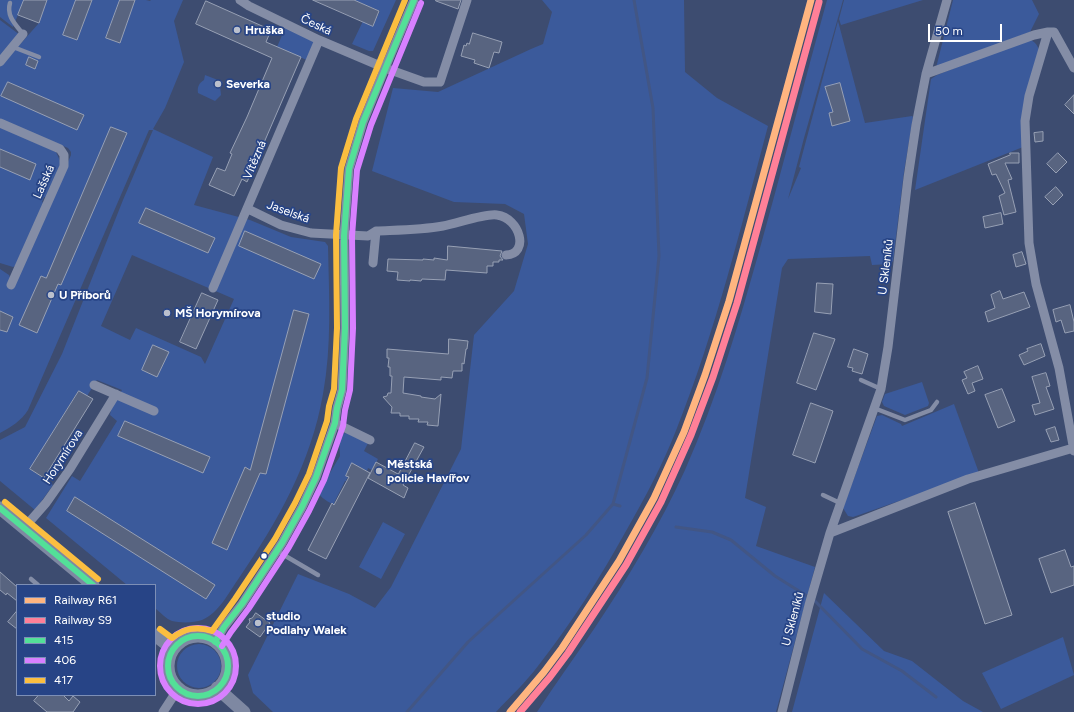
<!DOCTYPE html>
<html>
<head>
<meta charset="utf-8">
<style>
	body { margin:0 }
	#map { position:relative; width:1074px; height:712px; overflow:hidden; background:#3d4c70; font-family:Figtree,sans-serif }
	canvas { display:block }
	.legend { position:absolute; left:16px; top:584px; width:140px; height:112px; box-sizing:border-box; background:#274486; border:1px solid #7d8fb6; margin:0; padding:5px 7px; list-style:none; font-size:12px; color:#fff }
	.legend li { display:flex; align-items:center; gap:8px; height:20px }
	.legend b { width:20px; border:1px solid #7d8fb6 }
	.scale { position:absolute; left:928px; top:24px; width:74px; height:18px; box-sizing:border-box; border:2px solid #fff; border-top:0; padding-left:5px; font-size:12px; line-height:14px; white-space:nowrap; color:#fff; -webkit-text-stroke:3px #274486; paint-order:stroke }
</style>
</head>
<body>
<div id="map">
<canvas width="1074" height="712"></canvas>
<ul class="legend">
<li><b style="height:5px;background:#ffb580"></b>Railway R61</li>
<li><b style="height:5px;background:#ff8098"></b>Railway S9</li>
<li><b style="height:5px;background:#53e098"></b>415</li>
<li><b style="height:5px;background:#d880ff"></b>406</li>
<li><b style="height:5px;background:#fbbe40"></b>417</li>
</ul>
<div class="scale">50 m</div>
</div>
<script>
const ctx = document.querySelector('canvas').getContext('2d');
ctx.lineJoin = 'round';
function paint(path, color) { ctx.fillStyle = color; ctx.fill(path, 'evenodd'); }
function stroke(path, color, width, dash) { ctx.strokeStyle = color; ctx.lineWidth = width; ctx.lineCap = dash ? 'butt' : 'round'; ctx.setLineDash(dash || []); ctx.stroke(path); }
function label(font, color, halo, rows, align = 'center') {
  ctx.font = font + ' Figtree,sans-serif'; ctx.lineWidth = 3.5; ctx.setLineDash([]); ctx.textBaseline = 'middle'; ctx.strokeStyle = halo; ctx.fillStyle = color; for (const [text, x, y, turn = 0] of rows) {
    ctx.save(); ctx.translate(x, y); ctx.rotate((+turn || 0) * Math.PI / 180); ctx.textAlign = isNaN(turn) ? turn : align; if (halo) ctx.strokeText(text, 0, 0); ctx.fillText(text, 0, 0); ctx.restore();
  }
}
const green = new Path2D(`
	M0,0h24l-11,27 -13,-10z
	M47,0h29l-12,35 13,5 15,-40h28l-14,37 13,6 16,-43h11l4,1 1,-1h32l-9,21 10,41 -19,46 -12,21 60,28 -19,48 56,15 41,17 34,5 3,4c1,49 4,100 -5,148 -12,69 -45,127 -84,184 -10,14 -20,35 -37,42 -8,3 -22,3 -30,1 -6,-2 -12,-9 -17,-13v-23h-28l-81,-67 26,-42 8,5 37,-60 -7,-6 1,-6 11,-19 -25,-10 -10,16 -9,-5 -48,78 23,16 -18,25 -35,-29v-41l25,-13 37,-73 61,-154 30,-70h-4l-121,280c-7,11 -17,17 -28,23v-164l9,6 5,11 57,-131v-3l-3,-4 -68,-28v-53l39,-44zM132,255l102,44 -29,65 -4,-7 -65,-29 -6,12 -29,-14z
	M354,0h42l-23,51h-4l-17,-7 11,-23 10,5 7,-15z
	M542,0h142l1,72 32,26 51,28c-27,101 -52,204 -91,302 -14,36 -32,70 -51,103 -26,47 -55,93 -88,135 -12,16 -28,31 -42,46h-223l-20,-19 -5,-18 50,-101 51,20 26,14 16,-21 70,-138 13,-114 40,-44 14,-47 -4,-30 -19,-10 -51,-2 -82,-31 21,-83 45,4 93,-43 12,-5 9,-32z
	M827,0h16l-39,138 -16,61 13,-31 -2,-1 39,-146 27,102 47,-7 1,1 -9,55 -11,89 -3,3 -18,1 -2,-9 -82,3 -6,9 -37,230 21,9 -10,39 59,21 -39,145h-239c18,-28 38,-55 57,-83 34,-51 66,-104 91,-159 32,-72 54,-147 75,-222 23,-82 44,-165 67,-248z
	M844,0h79l-82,25 -2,-6z
	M953,0h79l7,14 -9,18 -94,36z
	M0,20l20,15 -20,24z
	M286,26l30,16 -7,19 -32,-14z
	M1029,39c6,3 8,5 10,11l-16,97 -108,43 16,-111 6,-4z
	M205,75l18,7 -3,4 1,9 -6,6 -17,-8c-1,-6 1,-10 6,-13z
	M0,126l56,26 5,11 -14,35 -3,-1 -2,5 2,1 -27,62 -4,2 -13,-4z
	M922,382l7,21 -1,3 -23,9 -21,-9 -2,-4 3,-8z
	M954,404l25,69 -120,42 -6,2 -5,-1 -5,-8 34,-92 5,-1 19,9 1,2z
	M347,433l21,10 -4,8 14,8 -6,11 -4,-2 -1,3 -15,-8 -6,12 2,2 -2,3 1,1h-2l-11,22v2c-12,-7 -20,-10 -13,-25l3,3 16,-27 -1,-22z
	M383,522l22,12 -24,45 -22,-12z
	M824,593l60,58 28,10 51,40 20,11h-191z
	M1063,637l11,38 -73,34 -19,-36z
	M177 666a22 22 0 1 1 44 0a22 22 0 1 1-44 0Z`);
const stream = new Path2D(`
	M613,504l7,2
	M676,527l36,5 19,8 44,36 40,25 47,48 40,22 34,26
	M407,712l61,-70 118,-107 27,-31 34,-126 12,-122 -6,-148 -19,-108`);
const building = new Path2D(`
	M24,0h23l-8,23 -21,-8z
	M76,0h16l-15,40 -14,-5z
	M120,0h15l-15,43 -14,-5z
	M313,0h41l25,11 -6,15z
	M436,0h25l-3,9 -22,-8z
	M206,1l65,29 -5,12 35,15 -54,125 -5,-3 -8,17 -25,-11 8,-17 8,3 7,-17 -2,-1 17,-36 25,-59 -76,-34z
	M473,33l29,9 -3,11 -5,-1 -5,16 -15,-5 1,-3 -14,-4 3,-11 2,1 1,-3 2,1z
	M29,57l9,4 -3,8 -9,-4z
	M8,82l76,33 -7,15 -76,-34z
	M840,83l10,38 -18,5 -3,-13 4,-1 -8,-25z
	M1074,95v19l-9,-9z
	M111,127l16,6 -66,152 -3,-1 -21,49 -18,-8 22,-49 5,2z
	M1043,132v9l-8,1 -1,-9z
	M0,149l36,15 -6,16 -30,-13z
	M1010,153h9v10h-14l7,16 -4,1 8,32 -12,3 -5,-19 6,-3 -9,-19 -4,1 -4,-11 22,-9z
	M1058,153l9,9 -11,11 -9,-9z
	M1056,187l7,8 -10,10 -8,-8z
	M146,208l69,30 -7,15 -69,-30z
	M1001,213l2,11 -18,4 -2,-11z
	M245,231l76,33 -7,15 -75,-33z
	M448,246l54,5 -2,5 3,4h-4v2h-6v4h-6v7l-41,-3 -1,10 -23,-1 -1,2 -11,-1v1l-13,-1 1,-8 -11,-1 1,-12 35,1v-1l11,1v-2l13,2z
	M1022,252l4,12 -10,3 -3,-12z
	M817,283l16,1 -2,30 -16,-2z
	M1000,291l3,8 21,-7 6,15 -42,15 -3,-10 10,-4 -4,-13z
	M202,293l16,7 -22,49 -16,-7z
	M1070,305l4,17v9l-9,2 -4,-13 -5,2 -3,-12z
	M294,310l15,4 -43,160 -6,-1 -33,77 -15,-7 33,-76 5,3z
	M0,311l13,6 -6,15 -7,-2z
	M814,333l21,6 -19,51 -19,-7z
	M449,339l19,2 -1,8h-1l-2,15 -2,-1v8h-9l-1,7 -11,-1v3l-37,-3 -1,16 18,3v1l14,2 6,-5 -3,32 -11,-1 1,-3h-10l1,-3h-10v-3h-9v-3h-9l1,-6 -9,-10 4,-1 1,-3h3l1,-17h-2v-9h-2l1,-9h-2v-9l61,5z
	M1041,344l4,12 -21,9 -5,-10 9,-4 -1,-2z
	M153,345l16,7 -12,25 -15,-7z
	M854,349l14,5 -6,20 -10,-3 1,-3 -5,-1z
	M978,366l5,13 -11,4 3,8 -7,3 -6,-14 5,-2 -3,-6z
	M1046,373l4,13 -4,1 8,22 -19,6 -3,-10 8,-2 -8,-26z
	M1002,389l13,32 -17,7 -13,-33z
	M79,391l14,8 -49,79 -14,-9z
	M811,403l22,8 -18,52 -22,-8z
	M125,421l85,36 -7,16 -85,-37z
	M1055,427l4,13 -8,2 -5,-12z
	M415,443l9,4 -21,38 5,3 -4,10 -36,-20 8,-16 22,12z
	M352,463l18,10 -44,86 -18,-9 24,-47 2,2 15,-28 -3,-1z
	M75,497l140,88 -9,14 -139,-88z
	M975,503l37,112 -27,9 -37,-112z
	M1065,550l6,17 3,-1v19l-23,8 -12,-34z
	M0,572l17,15v14l-10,-8 -1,2 -6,-5z
	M17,611v18l-9,-7z
	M256,613l14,10 -10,14 -14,-10 4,-5 -1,-3 3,-1z
	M39,695h24l6,6 4,-5 7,6 -7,10h-26l-13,-11z`);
const lane = new Path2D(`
	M10,3c-4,13 6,22 13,31
	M13,47l26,10
	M861,380l20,9
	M874,408l31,12 26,-10 6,-8
	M823,495l17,8
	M277,551l41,24
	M31,579l7,6`);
const street = new Path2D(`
	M240,0l9,6 70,34 66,28 39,14h16l27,-82
	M0,62l23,-28
	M1074,68l-20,-36h-6l-19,64 -4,25 4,122 7,41 23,84 15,83
	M926,74l108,-39 14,-3
	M0,123l60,26 4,6v11l-53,119
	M248,209l33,16 30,8 57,3 8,-5c22,-1 45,-1 67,-5 13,-2 42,-13 54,-11 23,3 33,39 9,40
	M373,263l3,-32
	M213,288l106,-248
	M94,385l60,26
	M335,423l35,17
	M24,528l22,-25 24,-34 46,-75
	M830,533l138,-54 105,-31
	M215,642l9,-15 18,-23 40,-61 20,-36 14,-30 19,-54 2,-15 5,-18 3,-62 -1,-92 5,-67 14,-47 22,-54 29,-68
	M163,712l15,-23
	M782,712l27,-107 21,-72 51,-144 7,-42 20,-169 8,-53 10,-51 21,-74`);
const secondary = new Path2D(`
	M0,508l93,77
	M155,635l18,14
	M168 666a30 30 0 1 1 60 0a30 30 0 1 1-60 0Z
	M217,688l27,24`);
const bus1 = new Path2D(`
	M0,508l93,77
	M168 666a30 30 0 1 1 60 0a30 30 0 1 1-60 0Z
	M215,642l9,-15 18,-23 40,-61 20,-36 14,-30 19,-54 2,-15 5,-18 3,-62 -1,-92 5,-67 14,-47 51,-122`);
const bus2 = new Path2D(`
	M160 666a38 38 0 1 1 76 0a38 38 0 1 1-76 0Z
	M222,646l9,-14 18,-24 40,-61 20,-36 15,-31 19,-54 2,-16 5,-20 3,-62 -1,-92 5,-66 14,-45 50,-122`);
const bus3 = new Path2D(`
	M5,502l93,77
	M160,629l12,9c13,-10 25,-12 40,-7l23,-32 40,-60 20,-36 14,-29 18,-53 2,-15 5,-17 3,-61 -1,-93 5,-67 15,-49 49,-119`);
const rail1 = new Path2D(`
	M510,712l34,-40 18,-24 57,-87 35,-63 30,-66 21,-57 24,-74 82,-301`);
const rail2 = new Path2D(`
	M520,712l30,-35 18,-24 58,-88 35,-63 30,-67 22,-58 24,-74 82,-301`);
const markers = [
	[237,30,4,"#bbc0cd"],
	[218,84,4,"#bbc0cd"],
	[51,295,4,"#bbc0cd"],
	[167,313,4,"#bbc0cd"],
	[379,471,4,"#bbc0cd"],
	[264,556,3.5,"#fff"],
	[258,623,4,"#bbc0cd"]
];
const streetNames = [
	["Česká",316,25,25],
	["Vítězná",255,160,-67],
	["Lašská",44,182,-66],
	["Jaselská",288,212,20],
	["U Skleníků",886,267,-83],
	["Horymírova",63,457,-57],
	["U Skleníků",793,619,-75]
];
const poiNames = [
	["Hruška",245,30],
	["Severka",226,84],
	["U Příborů",59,295],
	["MŠ Horymírova",175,313],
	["Městská",387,464],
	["policie Havířov",387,478],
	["studio",266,616],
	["Podlahy Walek",266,630]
];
paint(green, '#3b5a9b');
stroke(stream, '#425685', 3);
paint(building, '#586480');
stroke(building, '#97a0b4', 1);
stroke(lane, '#848da6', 4.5);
stroke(street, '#848da6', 9);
stroke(secondary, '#7e88a2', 13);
stroke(bus1, '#53e098', 6);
stroke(bus2, '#d880ff', 6);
stroke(bus3, '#fbbe40', 6);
stroke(rail1, '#ffb580', 7);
stroke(rail2, '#ff8098', 7);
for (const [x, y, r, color] of markers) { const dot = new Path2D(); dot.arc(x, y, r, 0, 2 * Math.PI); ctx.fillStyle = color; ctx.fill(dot); stroke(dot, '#274486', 1.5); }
label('12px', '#fff', '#274486', streetNames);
label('bold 12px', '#fff', '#274486', poiNames, 'left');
</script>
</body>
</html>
